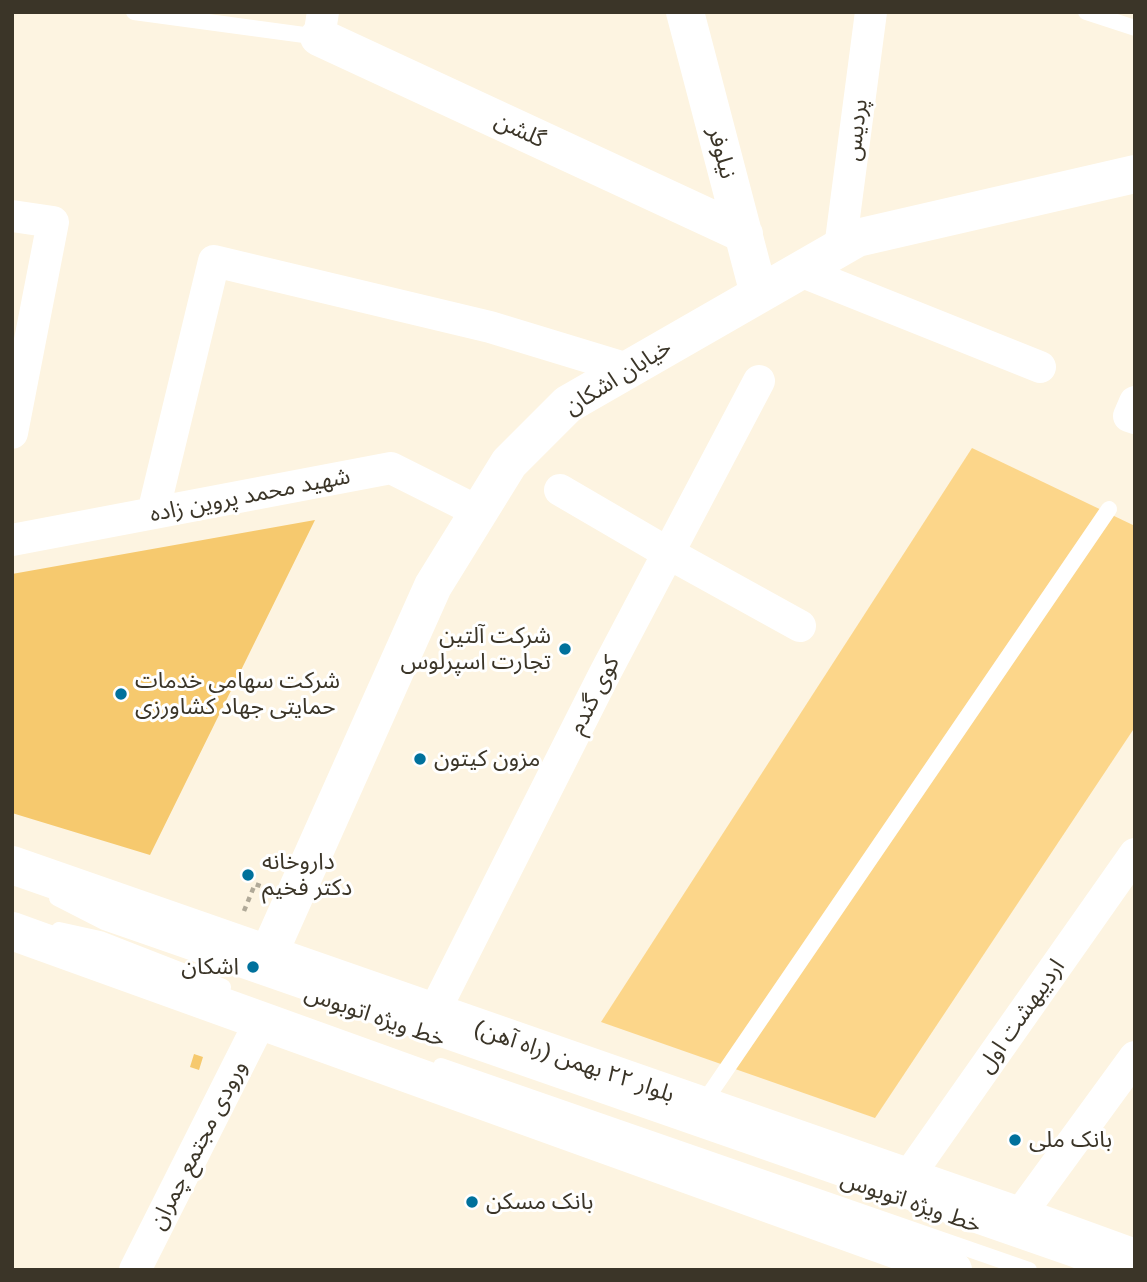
<!DOCTYPE html>
<html>
<head>
<meta charset="utf-8">
<style>
	body { margin:0 }
	#map { position:relative; width:1147px; height:1282px; overflow:hidden; background:#fdf4e1; font-family:"Golos Text",sans-serif }
	canvas { display:block }
	.frame { position:absolute; inset:0; border:14px solid #3b3528; pointer-events:none }
</style>
</head>
<body>
<div id="map">
<canvas width="1147" height="1282"></canvas>
<div class="frame"></div>
</div>
<script>
const ctx = document.querySelector('canvas').getContext('2d');
ctx.lineJoin = 'round';
function paint(path, color) { ctx.fillStyle = color; ctx.fill(path, 'evenodd'); }
function stroke(path, color, width, dash) { ctx.strokeStyle = color; ctx.lineWidth = width; ctx.lineCap = dash ? 'butt' : 'round'; ctx.setLineDash(dash || []); ctx.stroke(path); }
function label(font, color, halo, rows, align = 'center') {
  ctx.font = font + ' "Golos Text","Noto Sans Arabic",sans-serif'; ctx.lineWidth = 6; ctx.setLineDash([]); ctx.textBaseline = 'middle'; ctx.strokeStyle = halo; ctx.fillStyle = color; for (const [text, x, y, turn = 0] of rows) {
    ctx.save(); ctx.translate(x, y); ctx.rotate((+turn || 0) * Math.PI / 180); ctx.textAlign = isNaN(turn) ? turn : align; if (halo) ctx.strokeText(text, 0, 0); ctx.fillText(text, 0, 0); ctx.restore();
  }
}
const green = new Path2D(`
	M972,448l163,78v201l-260,391 -274,-96z`);
const building = new Path2D(`
	M315,520l-165,335 -138,-42v-239z
	M194,1054l9,3 -4,13 -9,-3z`);
const path = new Path2D(`
	M244,911l11,-27 11,4`);
const lane = new Path2D(`
	M134,12l185,25
	M1086,12l49,16
	M57,898l47,24 969,337 26,11
	M59,930l41,9 123,48
	M441,1066l588,204
	M702,1105l407,-596`);
const street = new Path2D(`
	M319,37l4,-25
	M12,216l41,6 -41,211
	M840,248l31,-236
	M800,271l240,96
	M1135,402l-6,14 6,2
	M560,490l108,63 132,73
	M153,513l61,-252 276,66 138,42
	M12,540l379,-72 88,44
	M434,1012l170,-337 155,-294
	M908,1177l227,-323
	M1019,1216l116,-159
	M135,1270l126,-250`);
const secondary = new Path2D(`
	M685,12l74,282
	M319,37l425,197
	M269,953l164,-367 76,-123 59,-59 289,-166 278,-64`);
const primary = new Path2D(`
	M12,865l1007,351 116,42
	M12,931l941,339`);
const markers = [
	[565,649,7,"#00719c"],
	[121,694,7,"#00719c"],
	[420,759,7,"#00719c"],
	[248,875,7,"#00719c"],
	[253,967,7,"#00719c"],
	[1015,1140,7,"#00719c"],
	[472,1202,7,"#00719c"]
];
const streetNames = [
	["گلشن",520,130,25],
	["پردیس",856,130,-83],
	["نیلوفر",722,153,75],
	["خیابان اشکان",618,377,-32],
	["شهید محمد پروین زاده",250,495,-11],
	["کوی گندم",594,695,-63],
	["خط ویژه اتوبوس",375,1016,19],
	["اردیبهشت اول",1021,1016,-55],
	["بلوار ۲۲ بهمن (راه آهن)",574,1061,19],
	["ورودی مجتمع چمران",198,1145,-63],
	["خط ویژه اتوبوس",911,1202,19]
];
const poiNames = [
	["شرکت آلتین",551,636,"right"],
	["تجارت اسپرلوس",551,662,"right"],
	["شرکت سهامی خدمات",135,681],
	["حمایتی جهاد کشاورزی",135,707],
	["مزون کیتون",434,759],
	["داروخانه",262,862],
	["دکتر فخیم",262,888],
	["اشکان",239,967,"right"],
	["بانک ملی",1029,1140],
	["بانک مسکن",486,1202]
];
paint(green, '#fcd68a');
paint(building, '#f6c96e');
stroke(path, '#b0a998', 4.5, [5, 5]);
stroke(lane, '#fff', 16);
stroke(street, '#fff', 32);
stroke(secondary, '#fff', 38);
stroke(primary, '#fff', 38);
for (const [x, y, r, color] of markers) { const dot = new Path2D(); dot.arc(x, y, r, 0, 2 * Math.PI); ctx.fillStyle = color; ctx.fill(dot); stroke(dot, '#fff', 2.5); }
label('23px', '#3b3528', '#fff', streetNames);
label('23px', '#3b3528', '#fff', poiNames, 'left');
</script>
</body>
</html>
